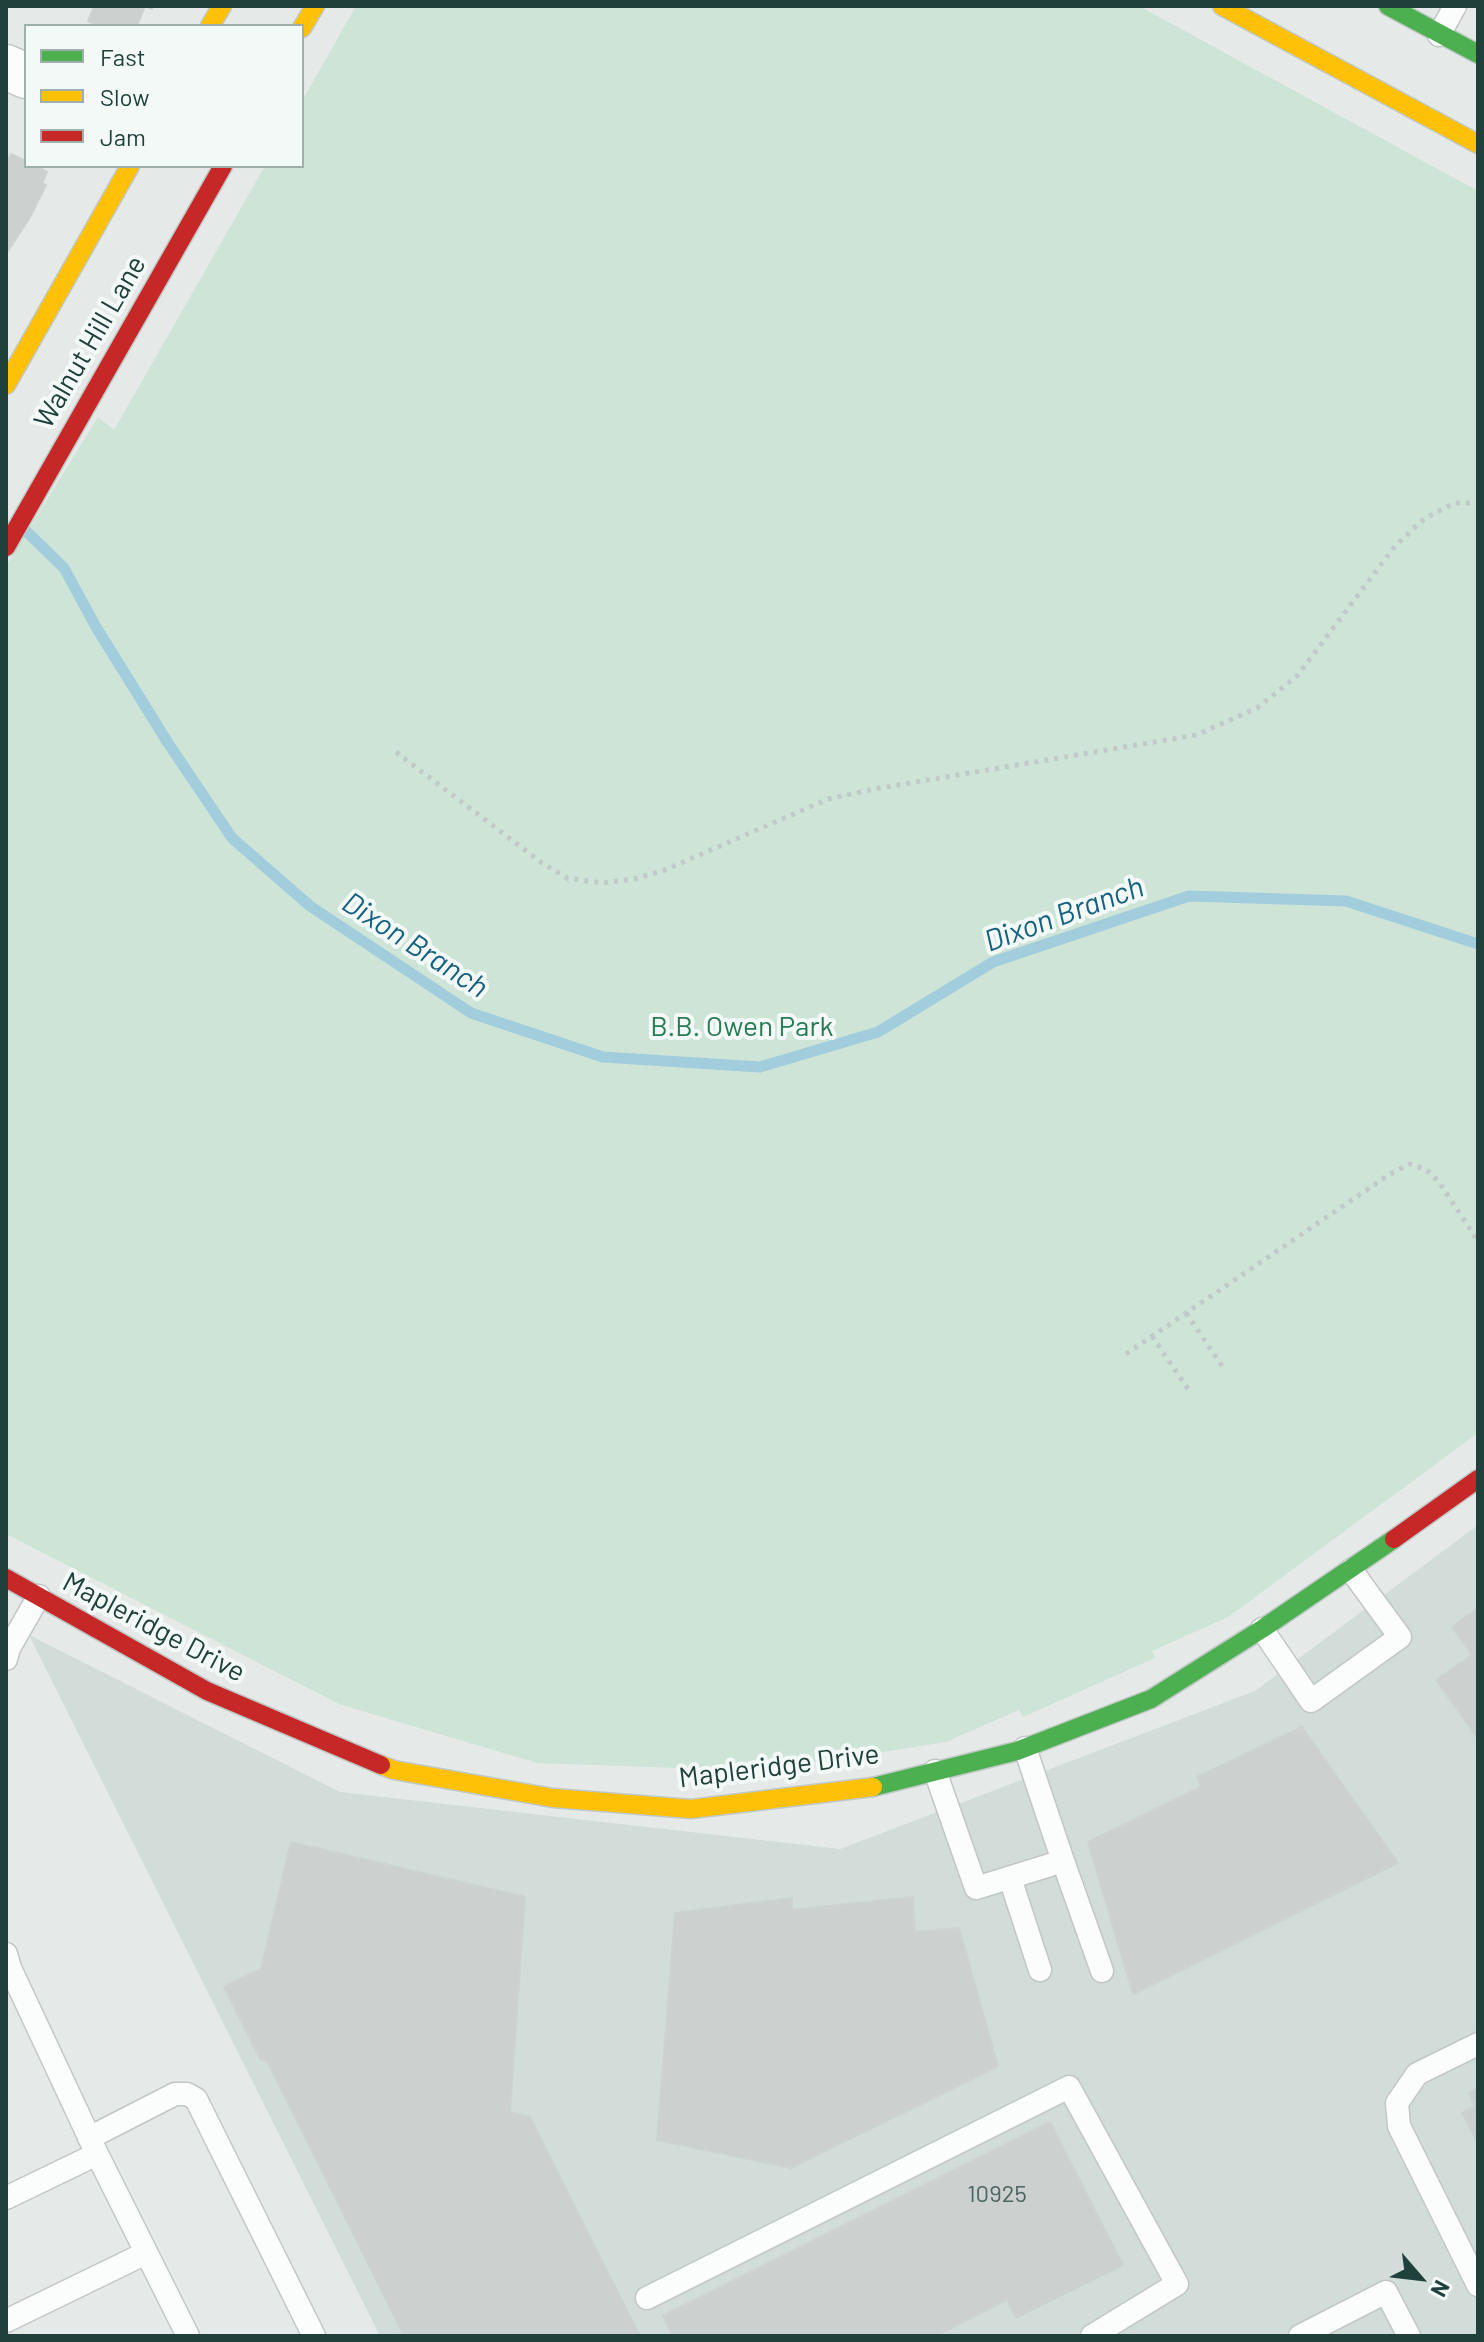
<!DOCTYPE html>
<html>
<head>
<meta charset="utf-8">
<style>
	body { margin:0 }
	#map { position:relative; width:1484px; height:2342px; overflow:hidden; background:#e5eae9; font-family:Barlow,sans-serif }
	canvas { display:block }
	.frame { position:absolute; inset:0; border:8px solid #20403b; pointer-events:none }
	.legend { position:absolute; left:24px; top:24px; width:280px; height:144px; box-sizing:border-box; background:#f3f9f7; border:2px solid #9fafac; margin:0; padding:10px 14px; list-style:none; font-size:24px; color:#20403b }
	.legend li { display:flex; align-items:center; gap:16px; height:40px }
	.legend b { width:40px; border:2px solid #9fafac }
	.north { position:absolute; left:1380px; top:2238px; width:80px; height:80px; -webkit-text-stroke:6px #f3f9f7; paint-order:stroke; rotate:118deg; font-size:22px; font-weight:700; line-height:32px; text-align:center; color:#20403b }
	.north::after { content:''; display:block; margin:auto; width:28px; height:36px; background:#20403b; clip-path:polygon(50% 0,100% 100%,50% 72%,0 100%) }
</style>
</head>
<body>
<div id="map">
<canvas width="1484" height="2342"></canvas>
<div class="frame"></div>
<ul class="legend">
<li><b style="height:10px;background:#4caf50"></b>Fast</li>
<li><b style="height:10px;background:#ffc107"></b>Slow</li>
<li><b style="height:10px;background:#c62828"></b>Jam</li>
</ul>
<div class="north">N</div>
</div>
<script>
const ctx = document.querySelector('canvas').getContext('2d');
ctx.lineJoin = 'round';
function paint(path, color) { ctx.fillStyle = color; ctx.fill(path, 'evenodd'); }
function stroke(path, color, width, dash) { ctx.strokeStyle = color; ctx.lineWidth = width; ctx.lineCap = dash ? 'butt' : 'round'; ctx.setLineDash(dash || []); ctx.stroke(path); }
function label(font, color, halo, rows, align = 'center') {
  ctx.font = font + ' Barlow,sans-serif'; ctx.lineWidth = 8; ctx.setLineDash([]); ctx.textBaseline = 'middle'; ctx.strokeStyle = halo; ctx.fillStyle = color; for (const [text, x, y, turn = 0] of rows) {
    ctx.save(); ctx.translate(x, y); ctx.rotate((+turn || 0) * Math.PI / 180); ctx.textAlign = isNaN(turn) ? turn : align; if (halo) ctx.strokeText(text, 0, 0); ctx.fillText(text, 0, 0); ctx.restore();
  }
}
const built = new Path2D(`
	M1478,1525v811h-1098l-351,-701 311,157 500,57 415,-158z`);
const green = new Path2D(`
	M356,6h783l339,185v1242l-250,184 -76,34 3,7 -132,59 -4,-7 -73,32 -185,29 -224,-8 -198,-59 -333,-170v-968l92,-149 16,13 151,-264h37v-65z`);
const stream = new Path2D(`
	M24,529l40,39 32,59 72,116 64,95 78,68 161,107 132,44 157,10 118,-35 115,-70 196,-66 157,5 132,43`);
const building = new Path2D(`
	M94,6h59l-1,3 -7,-3 -8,20h-38l-11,-5z
	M11,154l15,7v5h9l12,6 -5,11 4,2 -17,34 -21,32 -2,-1v-85z
	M1478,1608v131l-42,-59 36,-25 -20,-28z
	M1302,1727l96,136 -265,131 -45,-152 113,-55 -4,-10z
	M291,1842l234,55 -15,215 20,5 110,219h-236l-137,-275 -7,-2 -36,-72 37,-18z
	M913,1897l2,35 44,-4 39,138 -207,102 -134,-28 18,-227 117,-15v12z
	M1478,2088v56l-16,-31 13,-7 -6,-13z
	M1050,2122l73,143 -107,53 -9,-18 -71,36h-263l-10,-20z`);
const path = new Path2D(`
	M396,752l146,111 25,15 35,5 32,-4 31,-9 163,-71 46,-10 322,-54 61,-27 40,-32 98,-130 29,-27 30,-16h24
	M1186,1313l36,53
	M1152,1336l36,53
	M1126,1354l264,-180 20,-10 17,6 12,12 39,59`);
const lane = new Path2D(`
	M1439,35l16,-29
	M1262,1629l49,72 89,-64 -49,-67
	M6,1659l3,-11 30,-52
	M935,1771l41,117 87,-27 -38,-113
	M1063,1861l39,110
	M1010,1878l30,92
	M6,1954l4,14 87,186 91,182
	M1478,2044l-61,30 -20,29 2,23 79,159
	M89,2138l86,-44h12l9,5 118,237
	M6,2198l91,-44
	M647,2298l422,-211 108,197 -85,52
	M6,2321l140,-68
	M1300,2336l86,-44 23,44`);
const street = new Path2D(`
	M6,67l20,9`);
const fast = new Path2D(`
	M1388,6l90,48
	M873,1787l144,-36 134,-52 111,-70 132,-90`);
const slow = new Path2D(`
	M1222,6l256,138
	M210,26l12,-20
	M302,28l13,-22
	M6,385l124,-219
	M381,1765l13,5 159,28 138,11 182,-22`);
const jam = new Path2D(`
	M6,547l217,-381
	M1394,1539l84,-60
	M6,1578l201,113 174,74`);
const numberNames = [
	["10925",997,2194]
];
const streetNames = [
	["Walnut Hill Lane",90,342,-60],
	["Mapleridge Drive",154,1627,28],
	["Mapleridge Drive",779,1766,-7]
];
const parkNames = [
	["B.B. Owen Park",742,1027]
];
const waterNames = [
	["Dixon Branch",1064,914,-20],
	["Dixon Branch",415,945,33]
];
paint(built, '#d2dcd9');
paint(green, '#cde4d7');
stroke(stream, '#a2cddc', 11);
paint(building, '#ccd1d0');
stroke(building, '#cdd3d2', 2);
stroke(lane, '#c2c7c6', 25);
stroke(street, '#c2c7c6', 47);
stroke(fast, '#c0c8c6', 21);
stroke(slow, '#c0c8c6', 21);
stroke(jam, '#c0c8c6', 21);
stroke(path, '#c1cac9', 5, [4, 6]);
stroke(lane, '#fbfcfc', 22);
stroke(street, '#fbfcfc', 44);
stroke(fast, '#4caf50', 18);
stroke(slow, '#ffc107', 18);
stroke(jam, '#c62828', 18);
label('24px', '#4c6561', null, numberNames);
label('28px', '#20403b', '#f3f9f7', streetNames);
label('28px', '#277a52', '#f3f9f7', parkNames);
label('italic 30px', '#166181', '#f3f9f7', waterNames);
</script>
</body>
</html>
